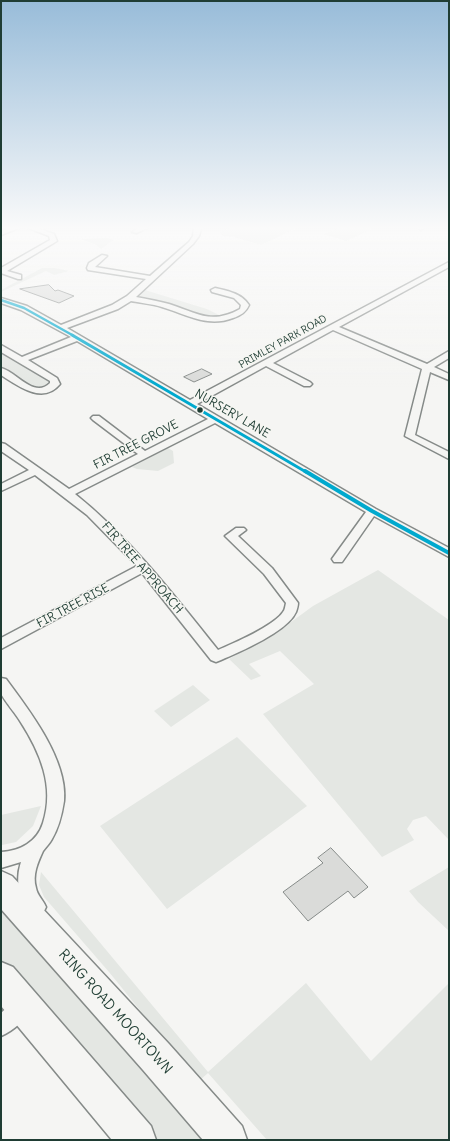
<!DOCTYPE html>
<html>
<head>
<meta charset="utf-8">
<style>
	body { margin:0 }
	#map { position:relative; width:450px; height:1141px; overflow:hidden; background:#f5f5f3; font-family:Delius,sans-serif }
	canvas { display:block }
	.frame { position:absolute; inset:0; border:2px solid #1f3d34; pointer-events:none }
</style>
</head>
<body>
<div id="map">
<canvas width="450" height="1141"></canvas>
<div class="frame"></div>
</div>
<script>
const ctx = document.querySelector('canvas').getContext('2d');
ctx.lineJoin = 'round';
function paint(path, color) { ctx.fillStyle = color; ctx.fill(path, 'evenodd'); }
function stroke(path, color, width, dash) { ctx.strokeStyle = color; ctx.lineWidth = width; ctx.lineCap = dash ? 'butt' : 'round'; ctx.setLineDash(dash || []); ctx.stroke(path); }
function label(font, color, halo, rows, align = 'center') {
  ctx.font = font + ' Delius,sans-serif'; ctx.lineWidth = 3; ctx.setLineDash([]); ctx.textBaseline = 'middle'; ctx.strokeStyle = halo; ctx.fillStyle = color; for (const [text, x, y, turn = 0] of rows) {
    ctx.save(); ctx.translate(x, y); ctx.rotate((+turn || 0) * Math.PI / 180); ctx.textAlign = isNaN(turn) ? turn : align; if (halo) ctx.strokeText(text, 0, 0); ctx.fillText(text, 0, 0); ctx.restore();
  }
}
const green = new Path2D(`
	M232,227h67l-38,18 -27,-8 -11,-1 -3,-4z
	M341,227h25l6,2 -26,12 -22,-7z
	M108,238l6,2 -13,9 -5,-4 -15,-6z
	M42,268h13l14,3 -15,4 -8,-4 -45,21v-2z
	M145,290l62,19 16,8 -14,1 -71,-21z
	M1,351l51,31 -6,6h-13l-32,-20z
	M168,448l5,3 1,12 -16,8 -21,-2 -5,-2z
	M378,570l71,50v220l-23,-24 -13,4 -6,9 7,11 -32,17 -119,-143 51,-30 -34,-33 -31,13 12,12 -10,4 -22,-21 58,-34 26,-19z
	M193,685l17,15 -39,27 -17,-16z
	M237,737l70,69 -140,103 -67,-83z
	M41,806l-8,20 -17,16 -14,3 -1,2v-32z
	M449,867v64l-31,-29 -9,-11z
	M41,872l167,200 98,-89 65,78 78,-78v157h-182l-59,-67 -10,9 -89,-110 -65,-75 -5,-12z
	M1,902l212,238h-59l-153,-175z`);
const building = new Path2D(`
	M49,285l6,6 3,-1 16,6 -15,7 -39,-14z
	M202,369l10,5 -18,8 -10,-5z
	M331,848l37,39 -14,11 -6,-7 -40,30 -25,-29 40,-29 -5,-5z`);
const street = new Path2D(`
	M12,227h9l-20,8v-4z
	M26,227h9l19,7 3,7 -50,30 14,4v4h-3l-17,-6v-5l49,-28 -1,-4z
	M141,227h8l-12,6 -5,-1z
	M194,227h6l1,2 -2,7 -6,8 -57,53c11,2 22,4 33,7 28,9 42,21 71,5l1,-4 -7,-7 -22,-6 -1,-2 4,-2c13,3 26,5 34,17 -3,7 -9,11 -16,13 -26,10 -47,-4 -71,-11 -10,-3 -21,-4 -31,-6l-13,8 -51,19 123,72 259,-138v5l-110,60 88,37 22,-13v7l-15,9 15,7v6l-19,-8 -15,63 34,17v7l-44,-23 17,-67 -89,-39 -60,33 37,19 2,2 -2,2h-6l-38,-20 -69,38 179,105 73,39v9l-75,-41 -32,46h-8l-2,-3 34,-47 -151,-89 -140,71c56,45 99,101 143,156 16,-7 56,-24 65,-38 2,-2 2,-5 3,-9l-22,-29 -39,-38 11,-8h8l2,2 -8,6 34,32 26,35c0,3 -1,6 -2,9 -8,19 -56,40 -75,48l-5,2 -5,-2 -69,-87 -141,76v-11l136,-72 -50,-51 -52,-40 -34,16v-7l28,-14 -28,-19v-8l4,1 64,45 69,-35 -45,-34 -2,-2 2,-2h6l46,35 63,-32 -131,-78 -49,19 29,18 3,6c-17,21 -42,2 -59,-9v-7c16,4 33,31 49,15v-2l-49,-29v-7l21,12 49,-20 -50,-27 -20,-7v-5l26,8 34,19 51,-20 15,-9 19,-17 -58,-9 -1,-2 2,-5 13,-8 5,1 -12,11 55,9 39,-34 4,-6z
	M416,227h8v1l-3,2z
	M1,678l5,1c23,31 62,81 58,122 -2,13 -5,26 -12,38 -2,4 -6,8 -9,12 -5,11 -11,24 -7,37 1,7 7,12 10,19l-3,6 -6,2c-19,-7 -22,-35 -16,-53l-20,6v-16c19,-1 36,-10 42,-29 12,-37 -3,-71 -23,-102 -4,-7 -17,-22 -19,-28 -1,-4 0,-11 0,-15z
	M22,998l7,2 2,7c-4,12 -18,24 -30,29v-23l14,-13z`);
const highway = new Path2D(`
	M1,871l11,5 157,168 73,82 5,14h-44l-60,-70 -142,-161z
	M1,962l12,5 138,159 5,14h-44l-111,-134z`);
const bus1Far2 = new Path2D(`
	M1,300l23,8 50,28`);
const bus1Far1 = new Path2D(`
	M72,335l234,137`);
const bus1 = new Path2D(`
	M305,471l67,40 77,42`);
const markers = [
	[200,410,3.5,"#1f3d34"]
];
const farStreetnames = [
	["PRIMLEY PARK ROAD",283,342,-29]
];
const streetNames = [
	["NURSERY LANE",232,414,30],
	["FIR TREE GROVE",136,445,-27],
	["FIR TREE APPROACH",142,568,49],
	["FIR TREE RISE",73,606,-28]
];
const nearStreetnames = [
	["RING ROAD MOORTOWN",115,1012,48]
];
paint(green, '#e4e7e3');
paint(building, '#dadbd9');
stroke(building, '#858a88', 1);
stroke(street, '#858a88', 3);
stroke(highway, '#858a88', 3);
paint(street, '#f5f5f3');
paint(highway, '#f5f5f3');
stroke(bus1Far2, '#00a9ce', 2.5);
stroke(bus1Far1, '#00a9ce', 3);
stroke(bus1, '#00a9ce', 4);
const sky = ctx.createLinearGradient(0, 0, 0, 387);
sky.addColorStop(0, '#98bcd9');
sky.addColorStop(0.59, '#fafafa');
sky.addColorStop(1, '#fafafa00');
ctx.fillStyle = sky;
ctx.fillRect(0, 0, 450, 387);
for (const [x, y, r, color] of markers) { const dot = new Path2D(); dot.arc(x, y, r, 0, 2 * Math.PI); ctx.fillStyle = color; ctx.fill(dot); stroke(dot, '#f6f6f2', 1.5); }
label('10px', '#1f3d34', '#f6f6f2', farStreetnames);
label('12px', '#1f3d34', '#f6f6f2', streetNames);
label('14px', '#1f3d34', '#f6f6f2', nearStreetnames);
</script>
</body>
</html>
